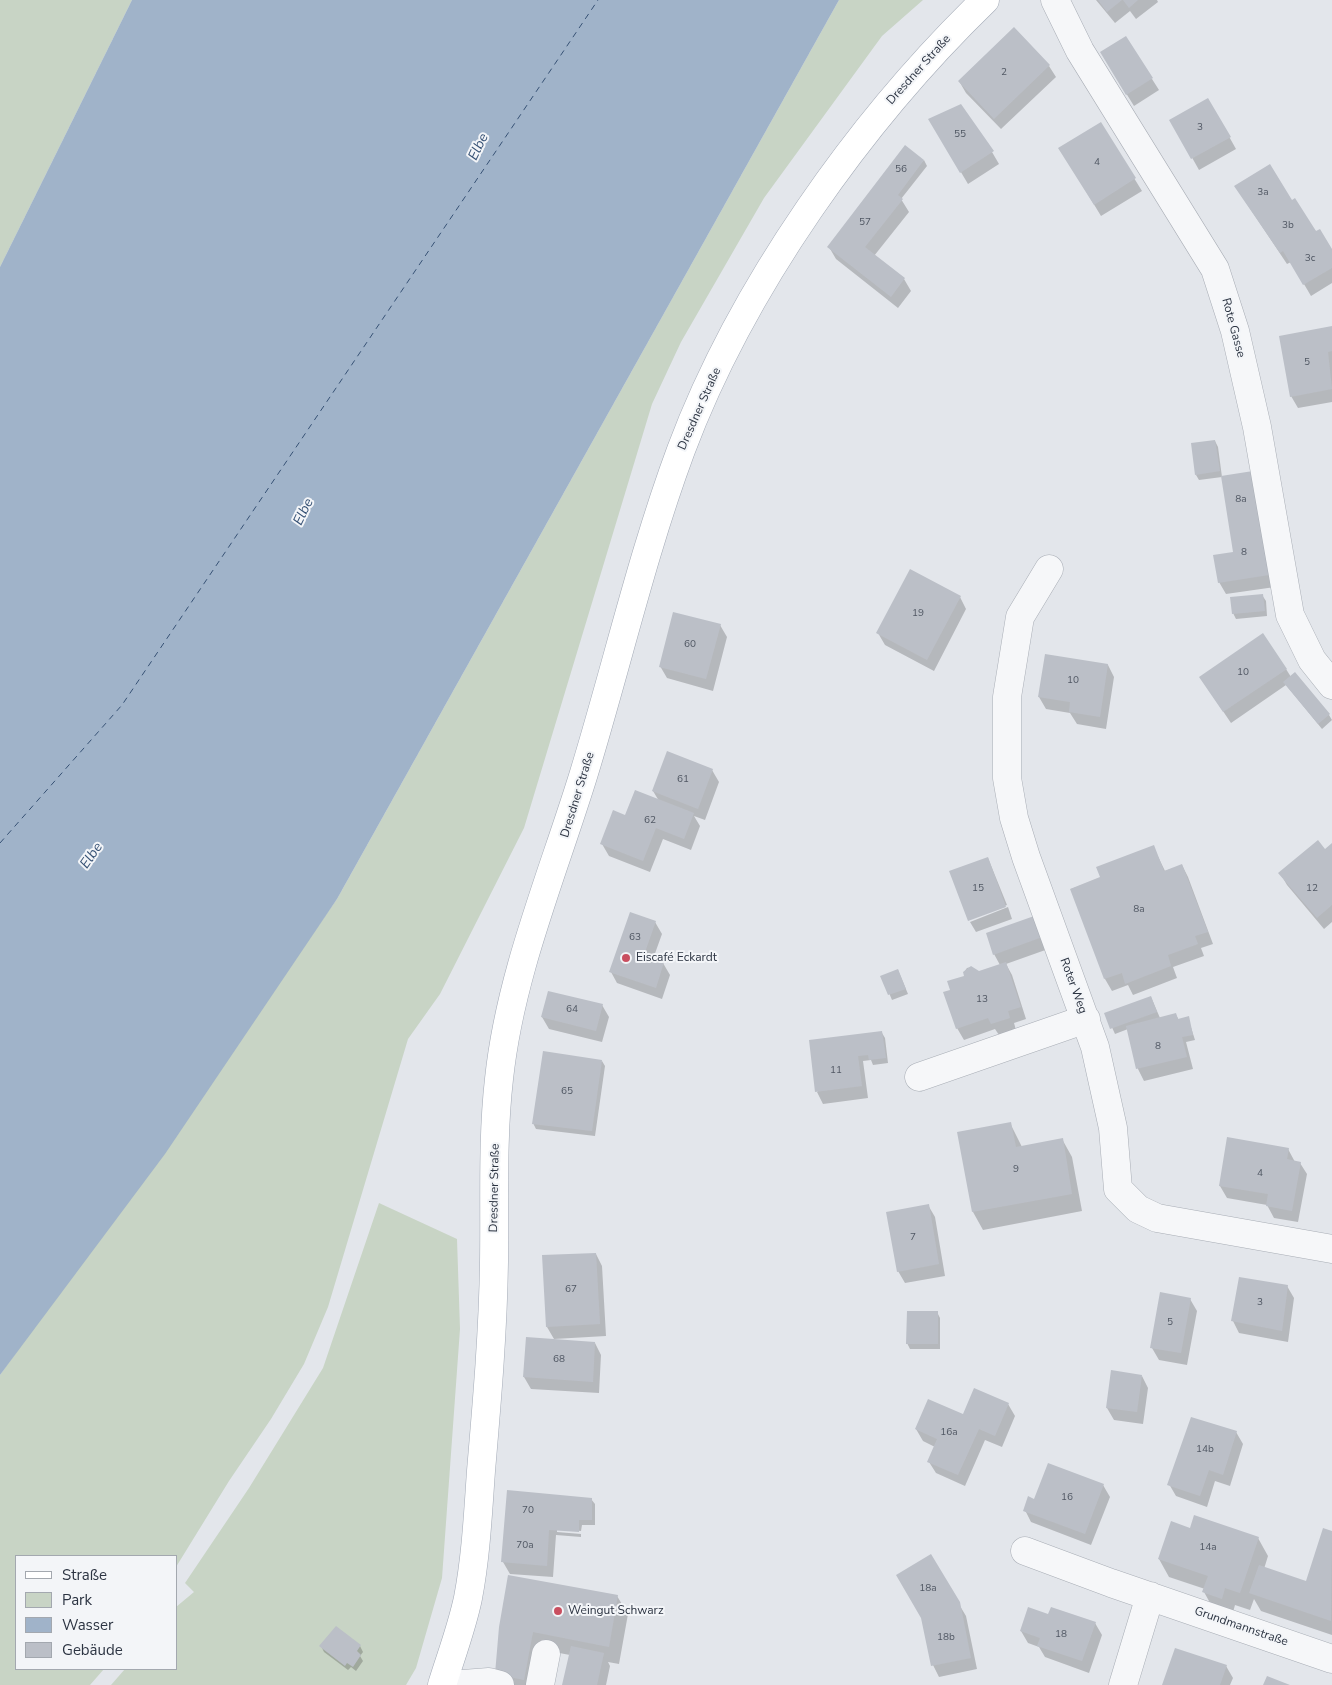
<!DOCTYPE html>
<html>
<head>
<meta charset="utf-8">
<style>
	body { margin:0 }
	#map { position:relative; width:1332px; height:1685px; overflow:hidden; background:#e3e6eb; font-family:"Nunito Sans",sans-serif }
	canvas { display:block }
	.legend { position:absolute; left:15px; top:1555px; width:162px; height:115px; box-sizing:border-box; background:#f3f5f8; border:1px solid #a3a8af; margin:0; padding:6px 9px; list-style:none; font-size:15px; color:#2c3442 }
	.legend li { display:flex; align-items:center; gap:10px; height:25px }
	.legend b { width:25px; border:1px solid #a3a8af }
</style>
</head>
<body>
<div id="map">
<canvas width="1332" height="1685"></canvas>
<ul class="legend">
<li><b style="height:6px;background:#fff"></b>Straße</li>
<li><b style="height:14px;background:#c8d4c5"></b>Park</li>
<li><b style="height:14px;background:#a0b3c9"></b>Wasser</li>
<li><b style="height:14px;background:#bbbfc7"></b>Gebäude</li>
</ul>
</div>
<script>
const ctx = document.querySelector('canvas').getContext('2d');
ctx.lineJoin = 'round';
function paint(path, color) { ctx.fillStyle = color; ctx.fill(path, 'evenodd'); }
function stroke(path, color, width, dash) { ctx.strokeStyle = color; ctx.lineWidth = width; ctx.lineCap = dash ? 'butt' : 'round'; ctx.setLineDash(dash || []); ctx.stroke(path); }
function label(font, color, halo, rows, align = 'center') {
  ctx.font = font + ' "Nunito Sans",sans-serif'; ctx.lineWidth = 4; ctx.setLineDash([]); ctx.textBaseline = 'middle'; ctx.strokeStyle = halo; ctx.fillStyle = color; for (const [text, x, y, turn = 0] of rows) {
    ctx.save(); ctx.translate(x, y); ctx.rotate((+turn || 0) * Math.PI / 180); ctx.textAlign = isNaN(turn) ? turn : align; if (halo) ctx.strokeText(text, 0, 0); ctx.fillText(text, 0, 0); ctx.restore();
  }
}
const green = new Path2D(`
	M0,0h132l-132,267z
	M839,0h84l-41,36 -118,162 -83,144 -29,62 -128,424 -84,166 -32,45 -80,268 -24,57 -33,55 -42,62 -53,86v-11h-160v113h88l-14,16h-90v-310l337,-476z
	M379,1203l78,36 3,90 -18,249 -26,90 -10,17h-295l14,-16h51v-62l18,-15 -9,-9 64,-95 74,-120z`);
const water = new Path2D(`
	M132,0h707l-502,899 -172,255 -165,221v-1108z`);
const shadow = new Path2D(`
	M1096,0h61l1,2 -22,17 -6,-8 -15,12z
	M1108,64l44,15 7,11 -25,16z
	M1049,66l7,11 -55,52 -35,-36 -7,-12z
	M1208,99l28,50 -37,21 -28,-50z
	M930,120l62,32 7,12 -31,20z
	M1100,123l42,68 -41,25 -34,-56z
	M924,160l3,6 -26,33 8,13 -35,44 30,23 7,12 -13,17 -62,-49 -7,-12z
	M1243,198l49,4 40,49v32l-21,13 -20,-34 -4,2z
	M1332,328v74l-34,6 -7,-12z
	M1215,441l3,6 4,30 -23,3 -3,-5z
	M1253,472l22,115 -49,7 -7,-12 15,-29z
	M1262,595l4,6 1,15 -31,3 -3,-6z
	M960,597l6,12 -32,62 -49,-26 -7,-12z
	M720,625l7,12 -14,54 -46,-13 -7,-12z
	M1046,655l62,10 6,12 -8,52 -29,-5 -7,-11 -24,-4 -7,-12z
	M1286,669l5,8 38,38 3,5 -10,9 -36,-44 -55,38 -23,-34z
	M712,770l7,12 -14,38 -11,-4 6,10 -9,24 -28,-11 -13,33 -41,-16 -7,-12 23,-27 34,-16 -6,-10z
	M1332,845v77l-8,7 -37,-44 -7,-12 45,-22z
	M1153,846l12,25 17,-6 6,12 25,67 -12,4 3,8 -31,11 4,11 -44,17 -5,-10 -16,6 -7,-12 -34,-90 30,-11z
	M988,858l19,47 -38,14z
	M1008,907l4,12 -36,13 -6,-10z
	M1036,916l15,32 -45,16 6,11 14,44 -12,4 2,7 -17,5 -4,-6 -31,11 -7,-12 -5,-37 13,-14 -1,-5 3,-4 4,-1 8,5 21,-7 -6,-11z
	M655,922l7,12 -9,25 10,4 7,12 -8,24 -45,-16 -6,-11z
	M898,970l10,24 -16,6 -10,-24z
	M1151,997l9,21 16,-3 3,5 9,-2 7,22 -9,2 7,27 -49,12 -6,-12 -10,-40 -13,5 -9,-20z
	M602,1005l7,12 -7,25 -53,-13 -7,-12z
	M882,1033l3,5 3,25 -15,2 -2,-5 -8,1 5,37 -45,6 -6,-12z
	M602,1061l3,5 -10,70 -59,-7 -3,-6z
	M1010,1123l12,24 40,-8 10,18 10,54 -99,19 -10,-18 -15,-79z
	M1288,1149l7,13 5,1 7,11 -9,48 -24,-4 -7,-13 -40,-7 -7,-12z
	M928,1205l7,12 10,59 -40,7 -7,-12z
	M596,1254l6,12 4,70 -52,3 -7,-12z
	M1287,1286l7,12 -6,44 -49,-9 -6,-12z
	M1190,1299l7,12 -10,54 -28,-5 -7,-12z
	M937,1312l3,6v31h-30l-3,-6z
	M595,1343l6,12 -2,38 -68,-4 -7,-12z
	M1142,1376l6,12 -5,36 -29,-4 -7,-12z
	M1008,1404l7,12 -13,31 -17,-7 -20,46 -29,-13 -7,-11 6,-15 -12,-6 -7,-12z
	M1236,1432l7,12 -13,42 -15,-5 -8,26 -31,-11 -7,-12z
	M1103,1485l7,12 -19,48 -60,-23 -6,-12 10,-10z
	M591,1499l4,5v21h-13l-1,6 -24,-2v3l24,2v3l-25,-2 -3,42 -43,-3 -7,-12z
	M1172,1523l18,6 68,9 10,18 -4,13 43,14 17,-53 8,3v102l-71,-24 -7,-12 -4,11 -15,-5 -3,11 -18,-6 -10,-18 1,-3 -36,-12 -10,-18z
	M930,1556l36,60 11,53 -38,8 -6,-12z
	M617,1596l11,18 -9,50 -11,-2 2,4 -4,19h-42l6,-30 -32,-6 -7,36h-28l-3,-59z
	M1049,1616l46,7 7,12 -13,38 -44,-16 -6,-10 -11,-4 -7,-12z
	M321,1646h39l3,6 -3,4 3,5 -7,10 -5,-4 -3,3 -24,-18z
	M1226,1666l7,12 -3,7h-66z`);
const ferry = new Path2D(`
	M0,843l122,-138 476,-705`);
const building = new Path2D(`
	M1098,0h24l-15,12z
	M1123,0h15l-9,8z
	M1014,27l36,38 -56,54 -36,-38z
	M1126,36l27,42 -27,17 -26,-43z
	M1208,98l23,39 -40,22 -22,-39z
	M961,104l33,47 -34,22 -32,-54z
	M1101,122l35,56 -42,27 -36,-57z
	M905,145l19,15 -26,35 5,4 -38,48 40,31 -14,19 -64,-50z
	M1270,164l22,36 3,-2 21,33 4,-2 12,20v19l-29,17 -20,-34 -3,2 -46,-67z
	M1332,326v25l-4,1 4,37 -42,8 -11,-61z
	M1215,440l5,31 -25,4 -4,-32z
	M1253,471l16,104 -51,8 -5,-28 20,-3 -12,-76z
	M910,569l51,27 -34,64 -51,-27z
	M1263,594l2,17 -33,3 -2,-17z
	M673,612l48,12 -15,55 -47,-12z
	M1263,633l24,36 -64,43 -24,-35z
	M1045,654l63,10 -8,53 -31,-5 1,-10 -32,-5z
	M1295,672l35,42 -12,10 -35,-42z
	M667,751l46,18 -15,40 -46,-18z
	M635,790l59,23 -10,26 -28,-11 -13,33 -43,-17 13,-34 12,5z
	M1318,840l7,9 7,-6v62l-15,13 -39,-45z
	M1154,845l10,26 18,-7 26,68 -13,4 3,8 -30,11 3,11 -46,18 -3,-11 -18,6 -34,-90 30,-12 -4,-10z
	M988,857l18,50 -38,14 -19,-50z
	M630,912l26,9 -12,34 20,7 -8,26 -47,-16z
	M1037,915l8,21 -52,19 -7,-22z
	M1006,962l15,45 -13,4 2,7 -19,6 -3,-6 -32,11 -13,-37 7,-2 -3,-9 17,-5 -1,-4 8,-6 8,5z
	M898,969l8,20 -18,6 -8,-19z
	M548,991l55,13 -7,27 -55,-14z
	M1151,996l6,16 -47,17 -6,-16z
	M1176,1013l2,6 11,-3 4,19 -11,2 5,20 -51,12 -10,-43z
	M882,1031l4,27 -17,2 -1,-5 -10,1 4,30 -47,6 -6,-52z
	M543,1051l59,9 -10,71 -60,-7z
	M1011,1122l5,25 47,-9 9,56 -100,18 -15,-80z
	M1227,1137l62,11 -2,11 14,3 -9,49 -26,-5 2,-12 -49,-8z
	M929,1204l10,60 -42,8 -11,-60z
	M596,1253l4,71 -54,3 -4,-72z
	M1239,1277l49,8 -6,46 -51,-10z
	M1160,1292l31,6 -10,55 -31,-5z
	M907,1311h31v33h-32z
	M526,1337l69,5 -2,40 -70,-5z
	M1111,1370l31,5 -5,37 -31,-4z
	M974,1388l35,15 -14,33 -16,-7 -21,46 -31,-13 10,-23 -22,-10 13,-30 35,15z
	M1191,1417l46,14 -14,44 -14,-5 -9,26 -33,-11z
	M1048,1463l56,21 -19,50 -62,-23 5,-15 6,3z
	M507,1490l85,8v22h-13v12l-30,-2 -2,36 -46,-4z
	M1194,1515l65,22 -19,56 -15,-5 -3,11 -20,-7 6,-16 -50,-17 13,-38 19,7z
	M1323,1528l9,3 -1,90 -82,-28 10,-28 47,16z
	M931,1554l29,48 11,56 -40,8 -10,-48 -25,-43z
	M508,1575l110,20 -9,52 -76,-15 -9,48 -29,-6 4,-47z
	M1028,1607l20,7 3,-7 45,15 -14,39 -45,-15 3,-8 -20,-7z
	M336,1626l25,19 -4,6 4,4 -8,12 -6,-4 -2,3 -26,-20z
	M571,1646l33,7 -7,32h-35z
	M1175,1648l52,17 -7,20h-58z
	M1267,1676l23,9h-27z`);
const minor = new Path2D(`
	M1055,0l25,51 135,218 20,62 22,96 33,188 22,45 20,25
	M1049,569l-29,48 -13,80v81l7,40 12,39 69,190 18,81 5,61 20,20 19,9 175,31
	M919,1077l167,-58
	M1025,1551l86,32 221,76
	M450,1685l39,-3 11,3
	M540,1685l6,-31
	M1123,1685l27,-89`);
const major = new Path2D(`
	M442,1685c9,-29 20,-58 26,-87 8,-42 10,-85 13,-127 6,-70 12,-139 13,-209 1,-61 -2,-122 5,-183 11,-105 54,-205 85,-306 33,-108 58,-218 97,-323 61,-163 180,-330 304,-450`);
const markers = [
	[626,958,5,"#c94f60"],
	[558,1611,5,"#c94f60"]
];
const numberNames = [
	["2",1004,73],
	["3",1200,128],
	["55",960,135],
	["4",1097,163],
	["56",901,170],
	["3a",1263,193],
	["57",865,223],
	["3b",1288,226],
	["3c",1310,259],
	["5",1307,363],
	["8a",1241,500],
	["8",1244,553],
	["19",918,614],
	["60",690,645],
	["10",1243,673],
	["10",1073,681],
	["61",683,780],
	["62",650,821],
	["15",978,889],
	["12",1312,889],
	["8a",1139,910],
	["63",635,938],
	["13",982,1000],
	["64",572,1010],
	["8",1158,1047],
	["11",836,1071],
	["65",567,1092],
	["9",1016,1170],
	["4",1260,1174],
	["7",913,1238],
	["67",571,1290],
	["3",1260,1303],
	["5",1170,1323],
	["68",559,1360],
	["16a",949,1433],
	["14b",1205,1450],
	["16",1067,1498],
	["70",528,1511],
	["70a",525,1546],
	["14a",1208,1548],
	["18a",928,1589],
	["18",1061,1635],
	["18b",946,1638]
];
const streetNames = [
	["Dresdner Straße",919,70,-48],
	["Rote Gasse",1233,328,75],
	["Dresdner Straße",700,409,-66],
	["Dresdner Straße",578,795,-73],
	["Roter Weg",1073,986,70],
	["Dresdner Straße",495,1188,-89],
	["Grundmannstraße",1241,1627,19]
];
const poiNames = [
	["Eiscafé Eckardt",636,958],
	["Weingut Schwarz",568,1611]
];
const waterNames = [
	["Elbe",479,147,-64],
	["Elbe",304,512,-64],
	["Elbe",92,856,-55]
];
paint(green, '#c8d4c5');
paint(water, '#a0b3c9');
paint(shadow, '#0003');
stroke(ferry, '#375275', 1, [6, 5]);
paint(building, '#bbbfc7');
stroke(minor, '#a8adb5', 29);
stroke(major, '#a3aab6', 29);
stroke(minor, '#f6f7f9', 28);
stroke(major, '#fff', 28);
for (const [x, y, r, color] of markers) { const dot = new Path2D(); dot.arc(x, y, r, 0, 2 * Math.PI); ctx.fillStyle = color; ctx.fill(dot); stroke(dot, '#f3f5f8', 2); }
label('10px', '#505763', null, numberNames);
label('12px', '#2c3442', '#f3f5f8', streetNames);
label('12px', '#2c3442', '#f3f5f8', poiNames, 'left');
label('italic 14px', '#375275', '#f3f5f8', waterNames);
</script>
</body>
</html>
